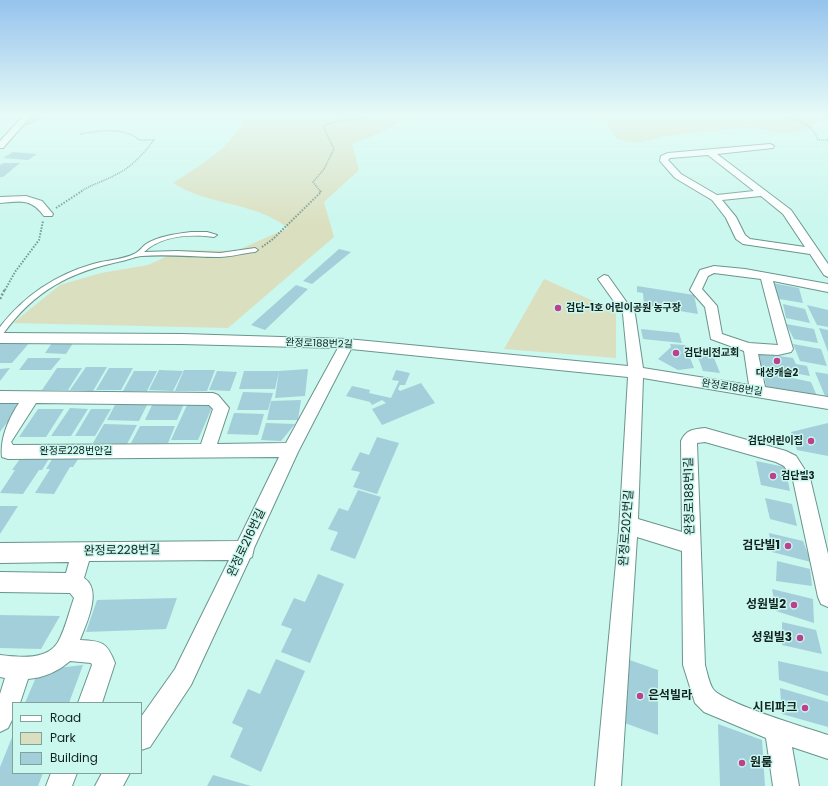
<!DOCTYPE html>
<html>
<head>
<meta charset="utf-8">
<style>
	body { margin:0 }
	#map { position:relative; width:828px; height:786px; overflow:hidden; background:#caf7ee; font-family:Poppins,sans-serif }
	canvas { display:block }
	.legend { position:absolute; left:12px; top:702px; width:130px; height:72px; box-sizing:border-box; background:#caf7ee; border:1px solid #80a29b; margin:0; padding:5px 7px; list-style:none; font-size:12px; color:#11221f }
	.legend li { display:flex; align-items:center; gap:8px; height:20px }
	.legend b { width:20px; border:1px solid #80a29b }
</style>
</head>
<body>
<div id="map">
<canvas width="828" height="786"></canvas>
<ul class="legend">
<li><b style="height:5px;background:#fff"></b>Road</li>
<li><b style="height:11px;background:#dadfbf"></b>Park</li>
<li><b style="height:11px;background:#a3cfda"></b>Building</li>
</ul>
</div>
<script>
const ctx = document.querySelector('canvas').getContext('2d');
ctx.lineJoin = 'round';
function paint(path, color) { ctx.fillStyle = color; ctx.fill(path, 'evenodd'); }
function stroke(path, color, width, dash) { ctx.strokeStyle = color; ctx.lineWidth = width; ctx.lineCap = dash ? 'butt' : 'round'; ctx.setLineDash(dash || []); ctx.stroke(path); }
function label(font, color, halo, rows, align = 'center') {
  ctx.font = font + ' Poppins,"Noto Sans KR",sans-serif'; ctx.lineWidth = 3; ctx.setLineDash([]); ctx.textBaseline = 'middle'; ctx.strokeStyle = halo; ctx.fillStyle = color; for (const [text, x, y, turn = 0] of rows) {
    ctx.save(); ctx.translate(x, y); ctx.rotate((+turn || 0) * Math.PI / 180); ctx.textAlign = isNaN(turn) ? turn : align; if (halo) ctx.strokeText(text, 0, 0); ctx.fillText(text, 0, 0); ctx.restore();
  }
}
const green = new Path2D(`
	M245,115h156l2,4 -19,12 -32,13 7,26 -35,32 10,35 -106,91 -215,-5 47,-38 41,-12 47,-8 33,-15 55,1 52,-23c-35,-27 -79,-22 -115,-45 24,-16 65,-39 72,-68z
	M601,115h227v5h-10l-8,9 -27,5 -31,-7 -82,8 -32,8 -21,-4z
	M544,279l72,32v47l-112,-9z`);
const building = new Path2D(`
	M39,116h7l-18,10 -6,-1z
	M13,152l24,2 -9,6 -25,-2z
	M3,163h17l-17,14h-3v-12z
	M339,249l12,3 -39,32 -9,-3z
	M772,283l27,5 4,15 -24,-4z
	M296,285l12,4 -43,41 -14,-5z
	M637,286l57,9 4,19 -54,-9 -1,-12 -6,-1z
	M783,304l22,5 5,14 -24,-5z
	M807,305l21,5v17l-11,-2z
	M786,324l28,5 4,14 -24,-4z
	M819,328l9,2v22z
	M641,329l38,4 3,10 -39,-4z
	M31,341l-19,22h-12v-20z
	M52,343h21l-7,11 -21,-1z
	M670,344l15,1 9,23 -16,2 -20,-11 13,-12z
	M793,344l28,5 6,17 -27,-5z
	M696,352l16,1 8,20 -17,-2z
	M758,353l35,5 3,6 11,2 3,10 -50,-9z
	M28,358h33l-10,12h-32z
	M86,367h21l-14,24 -23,-1z
	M10,368l-10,13v-12z
	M57,368h25l-14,22h-26z
	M109,368h24l-12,22h-25z
	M308,369l-3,27 -30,2 4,-27z
	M159,370l24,1 -10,20 -24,-1z
	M184,370h31l-8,21h-32z
	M396,370l14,3 -5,12h-5l-2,4 2,2 21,-8 14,20 -53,22 -10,-16 14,-6 -4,-3 -10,5 -2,-3 -24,-6 6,-10 18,4 -1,3 22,5 8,-17 -7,-1z
	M134,371h23l-10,20h-24z
	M217,371l20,1 -7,19 -21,-1z
	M244,371h35l-4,18h-36z
	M764,372l47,10 6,14 -51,-9z
	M815,372l13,2v23l-3,-1z
	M243,392l30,1 -5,17h-31z
	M301,400l-3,20h-31l4,-19z
	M0,401l22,1 -22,30z
	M116,403h32l-9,18 -32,-1z
	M153,403l31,1 -7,16h-32z
	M187,405h26l-15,35h-27z
	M70,408l18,1 -17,27h-20z
	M38,409h26l-18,28h-27z
	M91,409h20l-16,27h-20z
	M234,413l30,1 -6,21 -31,-1z
	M266,423l29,1 -14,17 -20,-1z
	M828,423v33l-31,-6 -6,-18z
	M104,424l33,1 -10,19 -34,-1z
	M140,426h35l-7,17h-37z
	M377,437l22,6 -22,51 -24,-7 7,-15 -9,-2 9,-18 9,3z
	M22,456l28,1 -8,13h-3l-16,24 -23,-1 15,-23h-3z
	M54,456h26l-7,11h-3l-16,27 -19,-1 15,-24h-4z
	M756,461l29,6 5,24 -29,-6z
	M358,490l23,7 -26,62 -25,-9 8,-18 -10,-3 11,-21 9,3z
	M765,498l27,6 5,22 -27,-7z
	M0,506h18l-18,28z
	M769,533l34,8 8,21 -39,-10z
	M777,561l33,8 2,17 -36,-5z
	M318,574l26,10 -34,79 -29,-11 11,-23 -11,-4 13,-27 11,4z
	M772,589l41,10 1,24 -38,-12z
	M177,598l-11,31 -80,3 11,-32z
	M0,615l60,1 -19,33 -41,-1z
	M782,622l34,8 6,24 -40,-9z
	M624,658l34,12v65l-39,-14z
	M276,659l29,12 -44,101 -31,-15 13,-29 -11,-5 16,-34 12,5z
	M778,661l50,11v24l-49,-16z
	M83,665l-14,38h-44l14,-33z
	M780,688l48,14v25l-46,-13z
	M718,724l44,16 3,46h-45z
	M13,735v38h30l-5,13h-38v-19z
	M213,775l38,11h-44z`);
const pathFar2 = new Path2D(`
	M783,115c15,6 29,8 35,25h10
	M80,134c18,-3 44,-8 59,6h15c-10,13 -22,27 -37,34 -12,7 -25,10 -37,18
	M321,192l-8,-10 11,-13 10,-20 -11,-23 15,-5 25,-3 4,-3`);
const pathFar1 = new Path2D(`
	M56,208l26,-17
	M262,247l11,-8 48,-47 -1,-1
	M5,290l10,-18 24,-32 4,-19`);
const path = new Path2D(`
	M0,299l5,-10`);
const service = new Path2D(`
	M191,232h16l10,3 -3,2c-23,-3 -52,-2 -70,15l33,-1 43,2 35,-5 3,2 -3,2c-12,1 -24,5 -36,5 -26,0 -51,-3 -77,-1 -6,0 -14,4 -20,5 -52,11 -87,29 -119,73h-3v-7c24,-31 55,-52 93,-63 13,-4 29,-4 41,-10 5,-2 8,-7 12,-10 13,-8 30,-10 45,-12z`);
const minor = new Path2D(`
	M24,115h8l-29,33h-3v-7z
	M770,144l4,2 -1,2 -56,6 74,56 37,54v13l-4,-2 -14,-21 -67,-10 -7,-5 -10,-21 -14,-18 -37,-22 -15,-17 1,-5 7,-3zM708,155l46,36 -37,4 -36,-21 -13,-14 2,-2zM761,196l22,18 22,33 -55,-8 -5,-4 -9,-18 -14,-17z
	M26,196l16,5 11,13 -1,2h-8c-13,-18 -23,-15 -44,-13v-6z
	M714,266l31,3 83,15v8l-55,-11 20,68 -2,3 -13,3 -20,-1 7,33 63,10v12l-185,-31 -5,141 44,13 -1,-91c5,-11 12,-12 24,-13l81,23 10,5 14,22 18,76v53l-7,-3 -3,-7 -25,-117 -9,-14 -8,-4 -71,-20 -8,1 8,222c2,7 4,18 8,24 10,14 94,39 115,46v24l-36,-12 7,39h-26l-7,-48 -62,-26 -9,-9 -12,-38 -1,-114 -45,-14 -16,249h-26l24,-255 9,-154 -277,-28 -53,103 -44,96 -2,9 -2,1 -59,127 -41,62 -9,3v-33l34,-48 54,-109 -140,1 -5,17c19,12 2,46 -4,62 22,1 27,2 35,23l-13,40h-24l14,-38 -1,-2 -21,-2c-11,10 -27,17 -42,18l-8,24h-7v15l-5,10 -8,4v-38l5,-16 -5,-1v-22c18,2 47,6 58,-13 7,-12 11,-30 16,-44l-4,-5 -70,-1v-20l66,1 3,-11 -69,1v-20l238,-2 41,-84 -271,2 -6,-2c-2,-19 7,-39 17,-54h-19v-12l213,2 5,2 11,13 -12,36 69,-1 52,-95 -156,-4 -182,-1v-10l182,1 165,5 281,27 -5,-52 -25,-35 6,-4 4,1 27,38 8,54 106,17 -5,-34 -33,-12 -6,-32 -15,-17 10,-20zM714,273l47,6 17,66 -29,-2 -27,-9 -5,-28 -15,-17 6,-13zM36,403l173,2 4,4 -12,35 -188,1 -2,-3z
	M51,773h26l-5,13h-26z
	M102,773h28l-7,13h-28z`);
const markers = [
	[558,308,4,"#bd408e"],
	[676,353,4,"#bd408e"],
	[777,361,4,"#bd408e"],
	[811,441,4,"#bd408e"],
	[773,476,4,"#bd408e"],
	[788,546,4,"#bd408e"],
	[794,605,4,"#bd408e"],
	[800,638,4,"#bd408e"],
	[640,696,4,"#bd408e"],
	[805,708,4,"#bd408e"],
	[742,763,4,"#bd408e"]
];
const poiNames = [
	["검단-1호 어린이공원 농구장",566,308],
	["검단비전교회",684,353],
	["대성캐슬2",777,373,"center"],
	["검단어린이집",803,441,"right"],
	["검단빌3",781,476]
];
const streetNames = [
	["완정로188번2길",319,344,2],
	["완정로188번길",732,388,9],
	["완정로228번안길",76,451]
];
const nearStreetnames = [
	["완정로188번1길",690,496,-91],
	["완정로202번길",627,528,-86],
	["완정로216번길",247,543,-65],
	["완정로228번길",122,551,-1]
];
const nearPoinames = [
	["검단빌1",780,546],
	["성원빌2",786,605],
	["성원빌3",792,638],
	["은석빌라",648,696,"left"],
	["시티파크",797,708],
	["원룸",750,763,"left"]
];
paint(green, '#dadfbf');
paint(building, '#a3cfda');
stroke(service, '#6a958c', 2);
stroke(minor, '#6a958c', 2);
stroke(pathFar2, '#779892', 1.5, [1, 1]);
stroke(pathFar1, '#779892', 2, [1.5, 1.5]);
stroke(path, '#779892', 2.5, [2, 2]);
paint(service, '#fff');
paint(minor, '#fff');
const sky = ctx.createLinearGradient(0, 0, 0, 225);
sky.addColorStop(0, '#96c3ed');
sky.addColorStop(0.51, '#e7fbf7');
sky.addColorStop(1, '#e7fbf700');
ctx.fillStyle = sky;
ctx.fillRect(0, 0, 828, 225);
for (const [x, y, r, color] of markers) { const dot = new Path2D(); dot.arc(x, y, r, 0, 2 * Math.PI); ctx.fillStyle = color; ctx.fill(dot); stroke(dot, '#caf7ee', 1.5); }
label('bold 10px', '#11221f', '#caf7ee', poiNames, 'left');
label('10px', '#11221f', '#caf7ee', streetNames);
label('12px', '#11221f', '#caf7ee', nearStreetnames);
label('bold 12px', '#11221f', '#caf7ee', nearPoinames, 'right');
</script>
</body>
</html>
